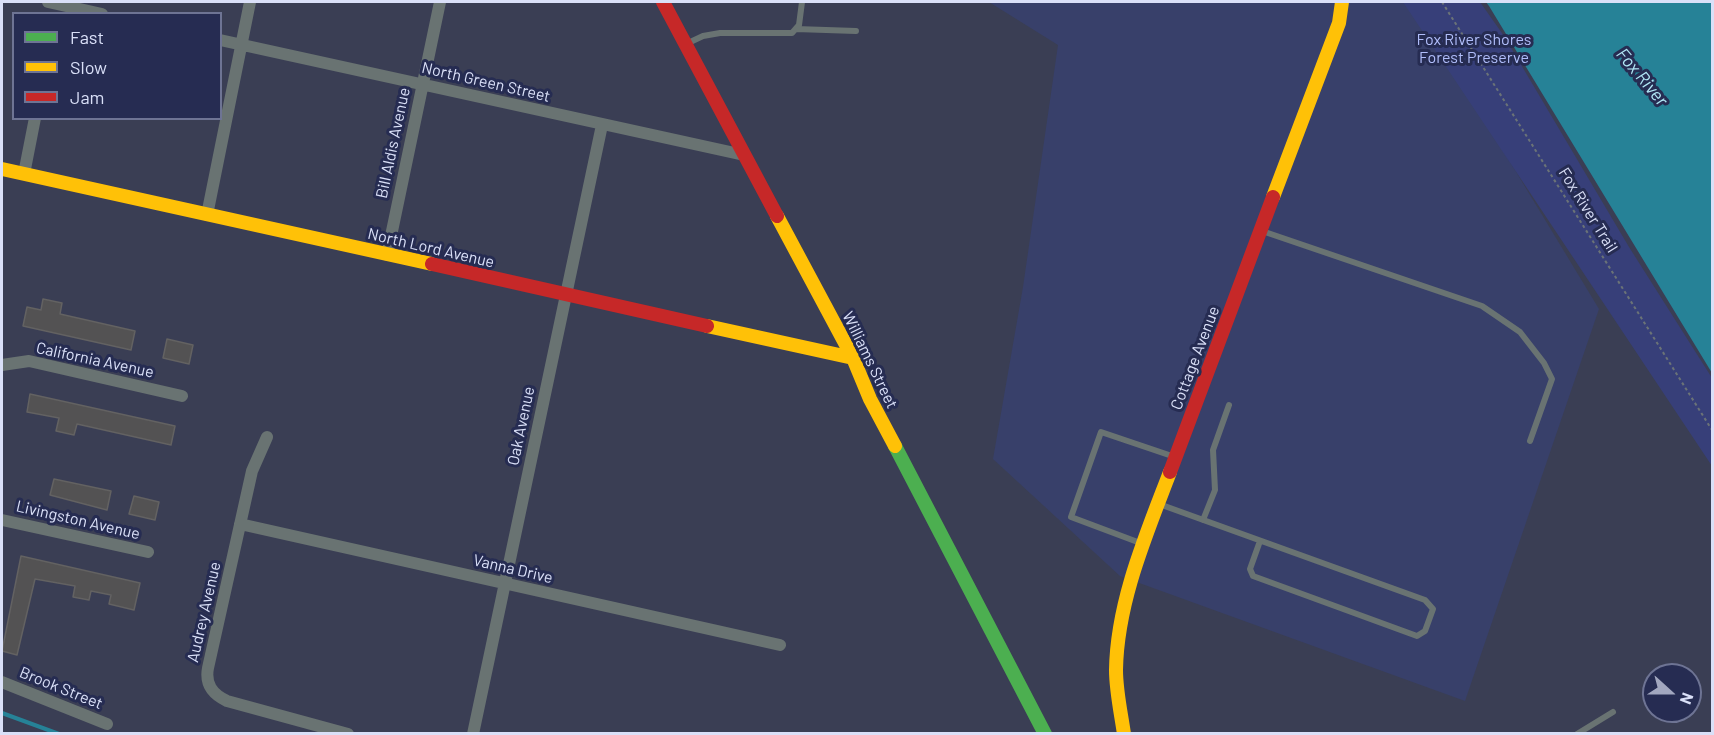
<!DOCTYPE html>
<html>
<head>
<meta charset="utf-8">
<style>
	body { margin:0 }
	#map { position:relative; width:1714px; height:735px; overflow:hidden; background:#3a3e54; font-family:Barlow,sans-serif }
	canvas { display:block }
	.frame { position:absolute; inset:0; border:3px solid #dae0f8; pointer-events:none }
	.legend { position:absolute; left:12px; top:12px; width:210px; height:108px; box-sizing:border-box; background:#262c52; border:2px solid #6e7494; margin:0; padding:8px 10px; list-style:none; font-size:18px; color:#dae0f8 }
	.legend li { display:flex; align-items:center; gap:12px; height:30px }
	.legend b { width:30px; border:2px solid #6e7494 }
	.north { position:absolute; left:1642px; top:663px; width:60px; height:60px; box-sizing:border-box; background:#262c52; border:2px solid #6e7494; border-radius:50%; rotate:111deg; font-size:16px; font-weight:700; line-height:24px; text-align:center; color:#dae0f8 }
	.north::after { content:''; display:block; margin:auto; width:21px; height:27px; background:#a2a7bf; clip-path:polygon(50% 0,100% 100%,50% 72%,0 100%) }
</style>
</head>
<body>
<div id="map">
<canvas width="1714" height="735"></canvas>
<div class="frame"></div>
<ul class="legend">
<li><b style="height:8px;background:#4caf50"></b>Fast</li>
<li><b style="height:8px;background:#ffc107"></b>Slow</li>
<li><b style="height:8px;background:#c62828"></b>Jam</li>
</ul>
<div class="north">N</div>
</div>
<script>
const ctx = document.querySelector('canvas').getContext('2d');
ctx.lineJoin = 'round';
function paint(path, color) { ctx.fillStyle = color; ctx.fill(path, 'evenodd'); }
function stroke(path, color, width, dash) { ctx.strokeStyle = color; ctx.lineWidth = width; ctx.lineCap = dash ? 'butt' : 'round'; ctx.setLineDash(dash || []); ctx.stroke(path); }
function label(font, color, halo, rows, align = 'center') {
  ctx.font = font + ' Barlow,sans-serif'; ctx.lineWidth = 6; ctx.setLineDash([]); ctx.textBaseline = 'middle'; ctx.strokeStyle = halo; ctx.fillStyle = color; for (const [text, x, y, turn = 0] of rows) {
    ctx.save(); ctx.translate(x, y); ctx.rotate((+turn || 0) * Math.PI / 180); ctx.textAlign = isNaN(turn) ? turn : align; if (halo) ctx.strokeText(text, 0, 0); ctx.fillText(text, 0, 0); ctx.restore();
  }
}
const built = new Path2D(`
	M989,2h424l2,3 184,304 -134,392 -345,-125 -127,-117 30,-172 35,-242z`);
const green = new Path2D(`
	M1403,2h77l24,34 125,211 83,131v88z`);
const water = new Path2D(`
	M1486,2h226v371l-223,-367z`);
const stream = new Path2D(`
	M2,713l57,21`);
const building = new Path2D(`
	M43,299l19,4 -2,11 75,17 -4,19 -108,-24 4,-19 14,3z
	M167,339l26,6 -4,19 -26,-6z
	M30,394l145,32 -4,19 -94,-21 -3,11 -18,-4 3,-13 -32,-6z
	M54,479l57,12 -4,19 -57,-15z
	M134,496l25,6 -4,18 -26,-6z
	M21,556l119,27 -6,27 -25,-6 2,-9 -20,-4 -2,9 -16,-3 2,-11 -40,-7 -18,76 -15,-4z`);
const path = new Path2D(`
	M1442,2l270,428`);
const lane = new Path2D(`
	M796,29l60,2
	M686,44l17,-8 17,-3h72l7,-8 3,-23
	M1262,231l220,75 38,26 24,31 8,16 -22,62
	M1159,504c89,32 177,64 266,96l8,9 -8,22 -8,5 -164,-60 -3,-7 10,-28
	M1203,520l12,-30 -2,-40 16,-45
	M1143,544l-72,-27 30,-85 71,24
	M1577,734l36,-22`);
const street = new Path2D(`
	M48,2l54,12
	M220,40l524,115
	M24,174l11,-56
	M207,215l43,-213
	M387,255l53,-253
	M2,365l27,-4 153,35
	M267,437l-15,34 -44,197c-3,16 4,26 19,33l121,33
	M2,520l146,32
	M240,524l540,121
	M2,682l105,42
	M473,734l129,-609`);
const fast = new Path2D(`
	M895,446l150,288`);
const slow = new Path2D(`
	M2,169l430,95
	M1273,197l66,-174 3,-21
	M777,216l76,142 17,41 25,47
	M707,326l146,32
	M1124,734c-3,-21 -8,-43 -8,-64 1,-68 30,-135 54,-198`);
const jam = new Path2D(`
	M663,2l114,214
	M432,264l275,62
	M1170,472l103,-275`);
const parkNames = [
	["Fox River Shores",1474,40],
	["Forest Preserve",1474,58]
];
const streetNames = [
	["North Green Street",486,82,13],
	["Bill Aldis Avenue",393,143,-78],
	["Fox River Trail",1588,210,58],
	["North Lord Avenue",431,248,13],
	["Cottage Avenue",1195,358,-69],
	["California Avenue",95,360,12],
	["Williams Street",870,360,64],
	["Oak Avenue",521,426,-78],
	["Livingston Avenue",78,520,13],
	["Vanna Drive",513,569,13],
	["Audrey Avenue",204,612,-77],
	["Brook Street",61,688,22]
];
const waterNames = [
	["Fox River",1642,77,50]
];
paint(built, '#38406a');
paint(green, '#373f79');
paint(water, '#268297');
stroke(stream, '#268297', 4);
paint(building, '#535253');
stroke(building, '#636262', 1.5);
stroke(path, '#6b7377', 2, [3, 3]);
stroke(lane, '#697372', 6);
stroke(street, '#697372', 12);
stroke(fast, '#4caf50', 14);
stroke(slow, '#ffc107', 14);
stroke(jam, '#c62828', 14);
label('16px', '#b0bdfa', '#262c52', parkNames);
label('16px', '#dae0f8', '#262c52', streetNames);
label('italic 18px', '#b2e9f7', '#262c52', waterNames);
</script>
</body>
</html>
